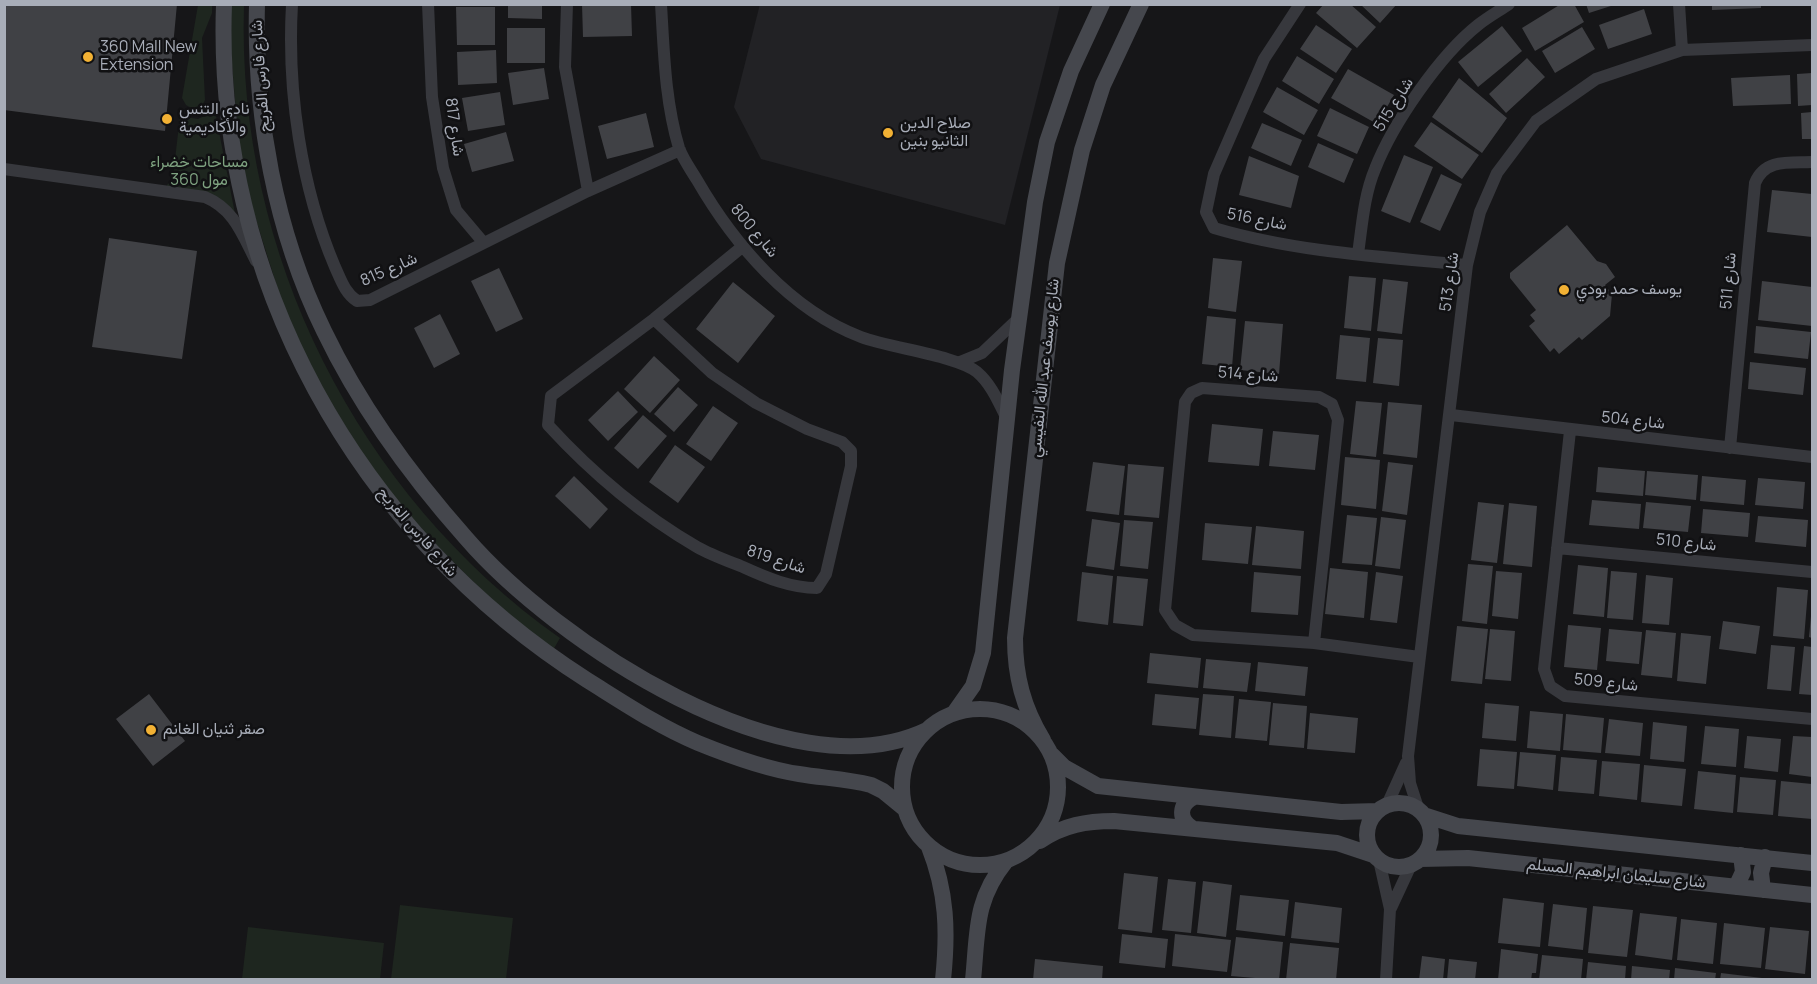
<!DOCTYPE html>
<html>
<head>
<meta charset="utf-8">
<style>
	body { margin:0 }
	#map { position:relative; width:1817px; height:984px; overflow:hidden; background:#161618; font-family:Manrope,sans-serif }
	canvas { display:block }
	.frame { position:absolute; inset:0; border:6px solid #a8adb8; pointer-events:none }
</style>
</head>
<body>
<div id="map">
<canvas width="1817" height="984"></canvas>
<div class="frame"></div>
</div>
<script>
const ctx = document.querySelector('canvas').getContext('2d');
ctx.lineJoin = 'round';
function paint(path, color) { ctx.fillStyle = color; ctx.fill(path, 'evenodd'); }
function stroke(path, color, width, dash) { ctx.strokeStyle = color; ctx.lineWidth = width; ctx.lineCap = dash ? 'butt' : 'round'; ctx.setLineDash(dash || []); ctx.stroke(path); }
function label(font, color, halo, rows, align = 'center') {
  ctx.font = font + ' Manrope,Vazirmatn,sans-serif'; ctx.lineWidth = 5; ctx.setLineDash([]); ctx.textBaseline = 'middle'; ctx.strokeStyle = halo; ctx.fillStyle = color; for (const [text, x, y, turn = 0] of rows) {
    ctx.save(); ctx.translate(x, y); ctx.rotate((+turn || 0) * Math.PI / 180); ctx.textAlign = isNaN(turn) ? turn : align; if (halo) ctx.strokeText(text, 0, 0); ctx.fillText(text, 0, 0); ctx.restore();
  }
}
const built = new Path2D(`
	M760,4l300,1 -55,220 -244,-66 -27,-52z`);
const green = new Path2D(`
	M198,5h14v8l-10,25 3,62c-4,9 -12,10 -19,5l-4,-7z
	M227,5h17c-8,248 113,489 316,633l-8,14 -32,-24 -129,-128 -95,-153 -55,-175z
	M215,111l23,118 -22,-22 -51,-19 8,-11 7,-61 18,3z
	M400,905l113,13 -7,61h-115z
	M248,927l136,16 -4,36h-138z`);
const building = new Path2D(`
	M4,4h173l-12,127 -161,-21z
	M508,4h34v15l-34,-1z
	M582,4h49l1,32 -49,1z
	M1324,4h26l26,23 -19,21 -41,-35z
	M1360,4h37l-17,19z
	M1561,4h13l10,18 -49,29 -13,-23z
	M1586,4h28v1l-25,8z
	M1712,4h49v4l-49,2z
	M456,7h39v38h-38z
	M1644,9l8,25 -44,15 -9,-24z
	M1316,25l36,24 -16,24 -36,-24z
	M1502,26l20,25 -44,36 -20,-25z
	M1582,27l13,22 -40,24 -13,-22z
	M507,28h38v35h-38z
	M496,50l1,33 -39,2 -1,-33z
	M1297,56l37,23 -15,25 -37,-23z
	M1527,58l18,19 -39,36 -17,-19z
	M544,68l5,31 -36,6 -5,-32z
	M1348,69l46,26 -17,29 -46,-26z
	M1812,73v32l-14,1 -1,-32z
	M1790,75l1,29 -58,2 -2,-28z
	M1459,78l48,40 -25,35 -50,-36z
	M1277,87l41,23 -14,25 -41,-23z
	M500,92l5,33 -37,6 -6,-33z
	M1330,108l39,19 -12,27 -40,-18z
	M1812,112v27h-10l-1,-26z
	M646,113l8,34 -47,12 -9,-33z
	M1431,122l48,33 -17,24 -48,-33z
	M1262,123l40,17 -11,26 -40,-18z
	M506,132l8,29 -42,11 -8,-28z
	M1318,143l36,16 -10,24 -36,-16z
	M1404,155l29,12 -23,56 -29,-12z
	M1249,156l50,20 -8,32 -52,-13z
	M1441,174l21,10 -22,47 -20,-9z
	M1772,190l40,4v43l-45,-5z
	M1567,225l30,36 9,3 9,13 -10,8 7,9 -2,22 -28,24 -3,-3 -20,17 -5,-6 -4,4 -21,-26 6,-5 -5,-6 6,-5 -26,-32v-5z
	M109,238l88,13 -15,108 -90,-12z
	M1213,258l29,3 -6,51 -28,-4z
	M499,268l24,51 -27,13 -25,-51z
	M1349,276l27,2 -5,53 -27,-3z
	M1383,279l25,3 -6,52 -25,-3z
	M1762,281l50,6v39l-54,-6z
	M733,282l42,34 -37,47 -42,-34z
	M440,314l20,40 -26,14 -20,-40z
	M1207,316l29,3 -4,48 -30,-3z
	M1245,321l38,3 -4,50 -39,-4z
	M1756,326l55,6 -3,27 -54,-6z
	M1340,335l30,3 -4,44 -30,-3z
	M1378,338l25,2 -4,46 -26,-3z
	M654,356l26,24 -30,33 -26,-24z
	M1750,362l56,6 -3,27 -55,-6z
	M678,387l20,18 -24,27 -20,-18z
	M618,391l20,21 -30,29 -20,-21z
	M1356,401l26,2 -6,54 -26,-3z
	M1388,402l34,3 -5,53 -34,-4z
	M713,406l25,17 -27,38 -25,-17z
	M643,415l24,21 -29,33 -24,-21z
	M1212,424l51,5 -4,37 -51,-4z
	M1273,431l46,4 -4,35 -46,-4z
	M675,445l30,22 -27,36 -29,-21z
	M1345,457l35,3 -4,49 -35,-4z
	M1093,462l32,4 -6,49 -33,-4z
	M1388,462l25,3 -6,50 -25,-4z
	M1128,464l36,3 -5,51 -35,-3z
	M1598,467l47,4 -2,25 -47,-4z
	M1647,471l51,4 -2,25 -51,-5z
	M574,476l34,33 -18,20 -35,-33z
	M1702,476l44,4 -2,25 -44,-4z
	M1758,478l47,4 -2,27 -48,-4z
	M1592,500l49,4 -2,25 -50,-4z
	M1478,502l26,3 -7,58 -26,-3z
	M1646,502l45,4 -3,26 -45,-4z
	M1509,503l28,3 -5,61 -29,-3z
	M1703,509l47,4 -2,24 -47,-4z
	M1347,515l30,3 -5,47 -30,-2z
	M1758,516l50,4 -2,27 -51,-5z
	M1381,517l25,3 -6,49 -25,-3z
	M1092,519l28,4 -6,47 -28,-4z
	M1124,520l29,2 -5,47 -28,-3z
	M1205,523l47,4 -4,37 -46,-4z
	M1256,526l48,5 -3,38 -49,-4z
	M1468,564l25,2 -6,58 -25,-3z
	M1578,565l30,3 -4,49 -31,-3z
	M1330,568l38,4 -4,46 -39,-4z
	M1496,571l26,2 -4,46 -26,-3z
	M1611,571l26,2 -4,47 -26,-2z
	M1082,572l31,4 -5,49 -31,-4z
	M1254,572l47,4 -3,39 -47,-3z
	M1376,572l27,4 -6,47 -27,-3z
	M1646,575l27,3 -4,47 -27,-2z
	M1117,576l31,3 -5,47 -30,-3z
	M1777,587l31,3 -4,49 -31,-3z
	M1811,616h1v22l-3,-1z
	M1723,621l37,5 -4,28 -37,-5z
	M1568,625l33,3 -4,42 -33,-3z
	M1457,626l31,3 -6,55 -31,-3z
	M1490,629l25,2 -4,50 -26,-2z
	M1609,629l33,3 -3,32 -33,-3z
	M1646,630l30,3 -4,45 -31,-3z
	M1681,633l30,3 -5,48 -29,-3z
	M1771,645l24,2 -4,44 -24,-2z
	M1804,646l8,1v48l-13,-1z
	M1150,653l51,5 -3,30 -51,-5z
	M1206,659l45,4 -4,29 -44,-4z
	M1258,662l50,5 -3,29 -50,-5z
	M149,694l36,47 -32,25 -37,-47z
	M1155,694l44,4 -3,31 -44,-4z
	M1203,694l31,2 -3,42 -32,-3z
	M1239,699l32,3 -4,39 -32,-3z
	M1273,703l34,3 -3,42 -35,-3z
	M1485,703l34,3 -3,35 -34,-3z
	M1530,711l33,3 -3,37 -33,-3z
	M1310,713l48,5 -3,35 -48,-4z
	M1566,714l38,4 -3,35 -38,-3z
	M1609,719l34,4 -3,33 -35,-3z
	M1653,722l34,4 -3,36 -34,-3z
	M1705,726l34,3 -3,38 -35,-3z
	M1747,736l34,3 -3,33 -34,-4z
	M1793,736l19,1v40l-23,-3z
	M1480,749l37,3 -3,37 -37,-3z
	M1520,752l36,3 -3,35 -36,-4z
	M1561,757l36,3 -3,34 -36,-3z
	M1602,761l38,3 -3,36 -38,-4z
	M1644,765l42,4 -4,37 -41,-4z
	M1698,771l38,4 -3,38 -39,-4z
	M1740,777l36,3 -3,35 -36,-3z
	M1781,781l31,3v35l-34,-3z
	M1124,873l34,4 -6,56 -34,-4z
	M1168,879l28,3 -5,51 -29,-3z
	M1203,881l29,4 -6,52 -29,-4z
	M1240,895l49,5 -4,36 -49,-6z
	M1503,898l41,5 -4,44 -42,-4z
	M1295,902l47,6 -3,35 -48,-5z
	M1553,904l34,4 -4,42 -35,-4z
	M1593,906l40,4 -6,47 -39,-4z
	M1640,913l37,4 -5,43 -37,-5z
	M1681,919l36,4 -4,41 -36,-4z
	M1724,923l41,5 -4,40 -41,-4z
	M1770,927l39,4 -4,43 -40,-5z
	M1122,934l46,5 -3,29 -46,-5z
	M1175,934l56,6 -4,32 -55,-6z
	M1236,937l47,5 -4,38 -48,-4z
	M1290,943l49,5 -3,32h-50z
	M1501,949l37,5 -2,19h-4l-1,7h-33z
	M1542,955l41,4 -2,21h-42z
	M1422,956l23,3 -2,21h-24z
	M1035,959l68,7 -1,14h-69z
	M1449,959l28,3 -2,18h-28z
	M1588,962l38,4 -1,14h-39z
	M1632,966l38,4 -1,10h-38z
	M1675,968l41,5 -1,7h-41z
	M1721,973l41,5v2h-42z`);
const street = new Path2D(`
	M292,4c-5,87 9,183 43,263 6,13 10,26 22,34l13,-1 218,-109 92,-41
	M428,4l4,93 11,71 13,42 27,32
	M567,4l-2,63 23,124
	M661,4c3,49 4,97 18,144 4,11 12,22 18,32 37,64 93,130 164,157 29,11 97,19 116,35 14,12 21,29 29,45
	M1300,4l-36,55 -50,115 -8,38 8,16c81,24 169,29 253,37
	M1679,4l3,46
	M4,169l201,28c29,12 37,37 51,64
	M1358,254c4,-28 6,-59 17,-85 18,-46 65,-114 103,-144 10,-8 21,-14 31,-21
	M654,319l58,54 44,30 51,26 35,13 9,9v15l-25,108 -9,14c-26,0 -50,-10 -74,-21 -15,-6 -32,-12 -46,-20 -55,-32 -106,-75 -149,-122l3,-29 103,-77 88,-72
	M960,362l22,-9 38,-36
	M1451,415l361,42
	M1570,431l-26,238 6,17 15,10 247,23
	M1730,448l25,-265c10,-25 36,-20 57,-21
	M1557,548l255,24
	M1314,643l24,-223 -6,-16 -13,-7 -117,-9 -11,5 -6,9 -20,208 10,15 18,10 121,8 105,14
	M1387,805l19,-42
	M1419,811l-9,-28 -2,-27 59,-491 13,-53 17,-39 39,-52 60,-42 86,-29 130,-5
	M1379,860l11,49 -4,71
	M1391,908l20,-43`);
const secondary = new Path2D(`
	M224,4c-10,274 133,530 363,676 37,23 71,46 111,63 32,13 67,26 101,31 24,4 48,5 72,11l12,6 22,18
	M257,4c-3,111 18,227 67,327 36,75 87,145 142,207 89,103 322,259 461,192
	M902 787a78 78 0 1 1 156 0a78 78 0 1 1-156 0Z
	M954,713l19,-27 10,-33 29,-283 23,-168 12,-60 24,-71 31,-67
	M1043,740c-20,-33 -28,-64 -28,-102l42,-375 25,-113 21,-65 38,-81
	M1052,755l12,12 34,19 243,26 37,-1
	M1367 835a32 32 0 1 1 64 0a32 32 0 1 1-64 0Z
	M1424,815l34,11 354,37
	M1192,828c-14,-9 -13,-24 2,-31
	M1040,841c23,-16 47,-20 74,-20l223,22 36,12
	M929,847c18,45 19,85 14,133
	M1420,859l48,-1 344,37
	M1736,887l7,-15 -2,-17
	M1763,890l-2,-17 4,-16
	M973,980c5,-49 1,-79 33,-119`);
const markers = [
	[88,57,6,"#f2b134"],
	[167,119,6,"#f2b134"],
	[888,133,6,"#f2b134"],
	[1564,290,6,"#f2b134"],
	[151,730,6,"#f2b134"]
];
const poiNames = [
	["360 Mall New",100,48],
	["Extension",100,66],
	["نادي التنس",179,110],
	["والأكاديمية",179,128],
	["صلاح الدين",900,124],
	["الثانيو بنين",900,142],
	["يوسف حمد بودي",1576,290],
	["صقر ثنيان الغانم",163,730]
];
const streetNames = [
	["شارع فارس الفريح",261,76,-94],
	["شارع 515",1394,105,-58],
	["شارع 817",454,127,82],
	["شارع 516",1257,220,11],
	["شارع 800",754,231,50],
	["شارع 815",389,270,-24],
	["شارع 511",1729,281,-85],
	["شارع 513",1450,282,-82],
	["شارع يوسف عبد الله النفيسي",1045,368,-84],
	["شارع 514",1248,375,4],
	["شارع 504",1633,421,6],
	["شارع فارس الفريح",417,532,49],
	["شارع 510",1686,543,6],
	["شارع 819",776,560,18],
	["شارع 509",1606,683,6],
	["شارع سليمان ابراهيم المسلم",1616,874,6]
];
const parkNames = [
	["مساحات خضراء",199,163],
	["360 مول",199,181]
];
paint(built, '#222225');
paint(green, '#1e261f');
paint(building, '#404145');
stroke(street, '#37383d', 12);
stroke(secondary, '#45474d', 16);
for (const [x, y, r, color] of markers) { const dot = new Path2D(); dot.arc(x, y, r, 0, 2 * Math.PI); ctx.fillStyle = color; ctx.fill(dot); stroke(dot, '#111113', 2); }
label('16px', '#a8adb8', '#111113', poiNames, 'left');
label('16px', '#a8adb8', '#111113', streetNames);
label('16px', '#7fa381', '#111113', parkNames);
</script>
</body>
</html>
